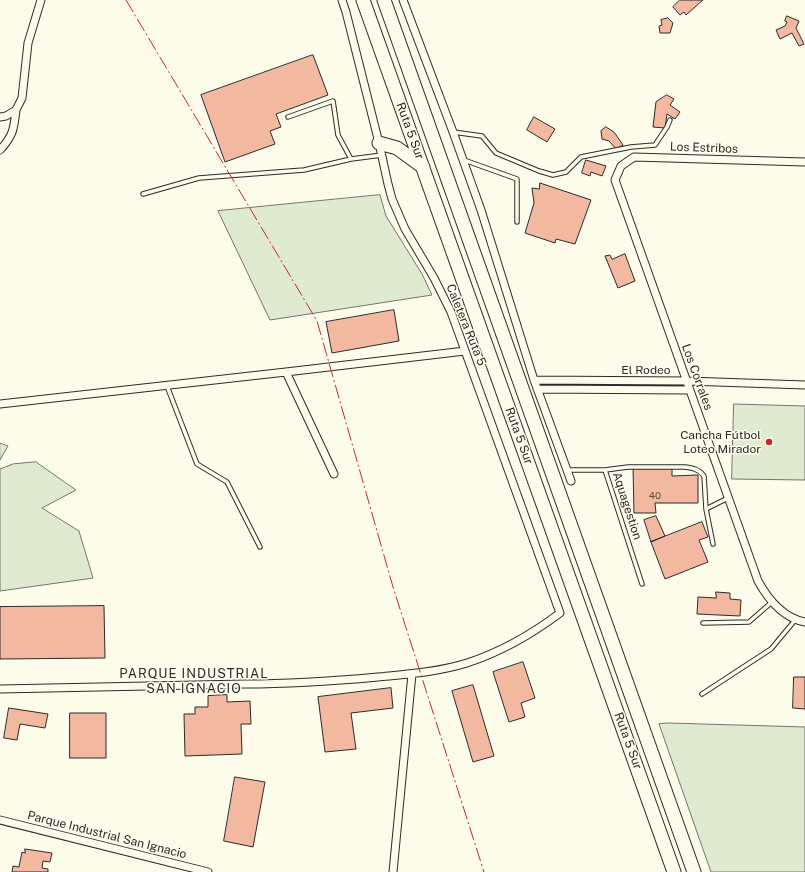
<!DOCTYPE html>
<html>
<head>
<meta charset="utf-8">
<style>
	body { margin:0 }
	canvas { display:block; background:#fdfbea }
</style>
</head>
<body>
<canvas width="805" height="872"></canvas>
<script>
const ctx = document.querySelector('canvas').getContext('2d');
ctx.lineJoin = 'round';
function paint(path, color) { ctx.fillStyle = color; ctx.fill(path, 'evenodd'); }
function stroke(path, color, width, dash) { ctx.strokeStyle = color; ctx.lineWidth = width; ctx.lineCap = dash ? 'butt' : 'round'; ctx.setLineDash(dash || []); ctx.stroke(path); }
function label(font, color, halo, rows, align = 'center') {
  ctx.font = font + ' "Public Sans",sans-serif'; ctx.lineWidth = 3; ctx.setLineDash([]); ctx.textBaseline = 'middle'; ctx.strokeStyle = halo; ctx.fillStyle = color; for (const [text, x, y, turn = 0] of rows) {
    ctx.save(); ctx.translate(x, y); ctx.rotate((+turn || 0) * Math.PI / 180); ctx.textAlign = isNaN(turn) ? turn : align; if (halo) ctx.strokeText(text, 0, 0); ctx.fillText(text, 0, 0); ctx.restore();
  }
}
const green = new Path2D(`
	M380,195l6,21 36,58 10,21 -162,25 -52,-109z
	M734,404l71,2v74l-73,-1z
	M0,443l8,3 -8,14z
	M36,462l40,28 -34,18 37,23 14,47 -93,13v-122l13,-5z
	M669,723l136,4v145h-94l-52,-148z`);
const building = new Path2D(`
	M680,0h23l-17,15 -2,-3 -4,3 -7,-8z
	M787,16l12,5 -3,7 8,16 -5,2 -7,-13 -12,6 -4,-9 9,-4 2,-4 -2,-1z
	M668,18l5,5 -3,10h-10l-1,-7 3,-1 -1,-5z
	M313,55l15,40 -52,19 5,13 -11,4 5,13 -50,18 -24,-67z
	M667,95l7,4 -4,6 10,7 -5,7 -8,-5 -2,14 -12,-1 3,-25z
	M534,117l21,12 -8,13 -20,-12z
	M606,127l8,5 9,13 -7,4 -7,-8 -7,-2 -1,-8z
	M586,160l20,6 -4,10 -11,-4 -1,4 -8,-3z
	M540,183l51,17 -16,44 -19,-5 -1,4 -30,-10 9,-30 -2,-15 7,1z
	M625,254l10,27 -17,7 -13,-32 5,-1 2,4z
	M394,310l5,31 -67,12 -6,-31z
	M672,467v9l26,-1v28h-43l1,10h-22l-1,-45z
	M656,516l9,20 -14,6 -7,-22z
	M702,522l6,15 -9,3 9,22 -43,17 -14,-37z
	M716,592l14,1v6l11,1 -1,16 -43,-2 1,-17 18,1z
	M104,606l1,52 -105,1v-52z
	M523,662l12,36 -14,5 4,14 -16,5 -16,-50z
	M794,677h11v32l-12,-1z
	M473,685l21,71 -21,6 -21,-71z
	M391,688l2,20 -42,5 5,36 -31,3 -7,-55z
	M227,695v7l23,-1 1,23h-10l1,30 -57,2 -1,-42h11v-7h13v-11z
	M9,708l39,6 -3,14 -25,-4 -3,16 -13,-2z
	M70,713h36v45h-36z
	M235,777l30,5 -12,65 -29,-6z
	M25,849l27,4 -2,9 -7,-1 -1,7 6,1v3h-36l1,-6 6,1 3,-15 3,1z`);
const lane = new Path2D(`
	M288,117l45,-16 5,34 13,24
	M453,132l29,4 14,17 43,18 14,4 13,-3 15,-15 50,-10 24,-2 12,-18 3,-7
	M464,160l53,19v43
	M143,194l56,-16 105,-8 47,-11 31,-4
	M167,386l30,78 30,18 33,65
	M567,470h38l23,-3h57c7,1 14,2 19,9l2,33 7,35
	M605,470l37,114
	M706,509l22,-11
	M703,623l46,-1 23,-20
	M702,694l69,-45 25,-30`);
const street = new Path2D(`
	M403,0l50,132 28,78 53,170 37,101
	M0,117l6,-1 10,-6 6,-12 6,-55 13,-43
	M0,150c13,-14 14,-21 16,-40
	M805,162l-171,-5 -13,9 -6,14 143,401c10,18 25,37 47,41
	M286,372l48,102
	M534,380l153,1 118,4
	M537,389l153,1
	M0,404l286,-32 179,-21
	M0,689c82,-2 163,-3 245,-5 45,0 89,-3 133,-7 30,-3 60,-5 89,-14 34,-11 65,-29 93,-50l-109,-301 -17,-34 -29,-49 -13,-30 -4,-15 -9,-41 -33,-131 -4,-12
	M0,820l208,52
	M393,872l19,-198`);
const highway = new Path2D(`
	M363,0l311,872
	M384,0l310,872
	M379,143l18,5 26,19`);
const power = new Path2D(`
	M126,0l191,321 76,266 91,285`);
const markers = [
	[769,442,4,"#c62828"]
];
const numberNames = [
	["40",655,496]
];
const streetNames = [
	["Ruta 5 Sur",410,131,70],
	["Los Estribos",704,148,2],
	["Caletera Ruta 5",466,325,68],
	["El Rodeo",646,370],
	["Los Corrales",697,377,70],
	["Ruta 5 Sur",519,436,70],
	["Aquagestion",627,506,72],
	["Ruta 5 Sur",628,741,70],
	["Parque Industrial San Ignacio",107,835,14]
];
const poiNames = [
	["Cancha Fútbol",761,435],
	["Loteo Mirador",761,449]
];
const neighbourhoodNames = [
	["PARQUE INDUSTRIAL",194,674],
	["SAN IGNACIO",194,689]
];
paint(green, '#deebd1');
stroke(green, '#74746e', 1);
paint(building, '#f2b8a0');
stroke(building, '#2b2b2b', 1);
stroke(lane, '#2b2b2b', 5.5);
stroke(street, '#2b2b2b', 9);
stroke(highway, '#2b2b2b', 15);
stroke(lane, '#fdfbea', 3.5);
stroke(street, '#fdfbea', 7);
stroke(highway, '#fdfbea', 13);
stroke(power, '#c62828', 1, [14, 3, 2, 3]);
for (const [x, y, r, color] of markers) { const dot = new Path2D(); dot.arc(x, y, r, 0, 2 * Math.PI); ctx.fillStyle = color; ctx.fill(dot); stroke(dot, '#fdfbea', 1.5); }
label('10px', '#5d4e48', null, numberNames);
label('12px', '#2b2b2b', '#fdfbea', streetNames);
label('12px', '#2b2b2b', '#fdfbea', poiNames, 'right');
ctx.letterSpacing = '1px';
label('13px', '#2b2b2b', '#fdfbea', neighbourhoodNames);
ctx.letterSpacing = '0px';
</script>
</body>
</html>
